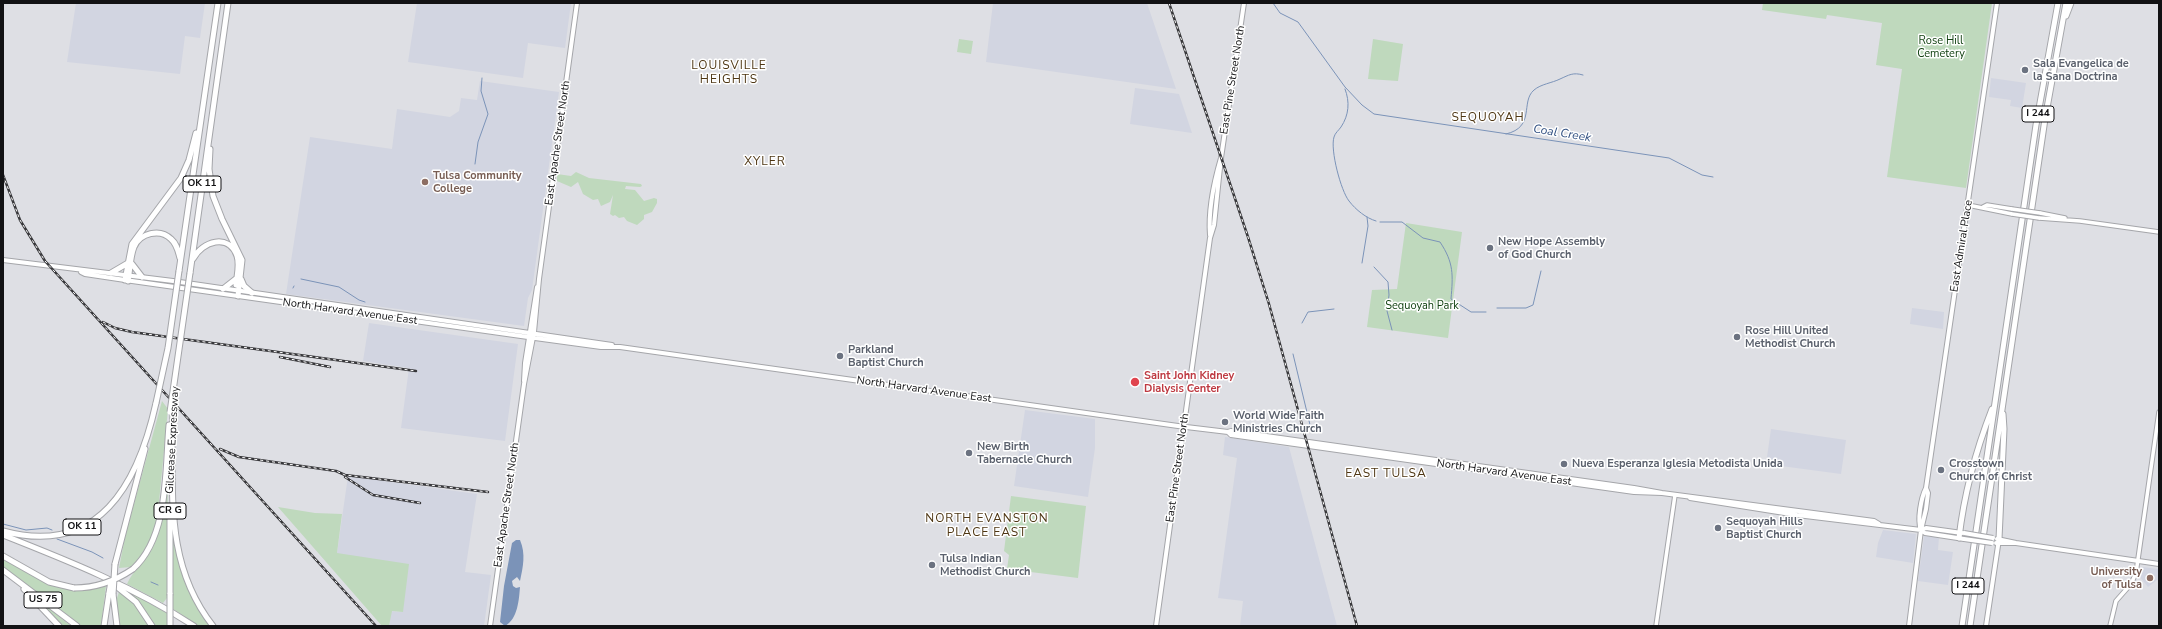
<!DOCTYPE html>
<html>
<head>
<meta charset="utf-8">
<style>
	body { margin:0 }
	#map { position:relative; width:2162px; height:629px; overflow:hidden; background:#dedfe4; font-family:"Nunito Sans",sans-serif }
	canvas { display:block }
	.frame { position:absolute; inset:0; border:4px solid #121214; pointer-events:none }
</style>
</head>
<body>
<div id="map">
<canvas width="2162" height="629"></canvas>
<div class="frame"></div>
</div>
<script>
const ctx = document.querySelector('canvas').getContext('2d');
ctx.lineJoin = 'round';
function paint(path, color) { ctx.fillStyle = color; ctx.fill(path, 'evenodd'); }
function stroke(path, color, width, dash) { ctx.strokeStyle = color; ctx.lineWidth = width; ctx.lineCap = dash ? 'butt' : 'round'; ctx.setLineDash(dash || []); ctx.stroke(path); }
function label(font, color, halo, rows, align = 'center') {
  ctx.font = font + ' "Nunito Sans",sans-serif'; ctx.lineWidth = 3; ctx.setLineDash([]); ctx.textBaseline = 'middle'; ctx.strokeStyle = halo; ctx.fillStyle = color; for (const [text, x, y, turn = 0] of rows) {
    ctx.save(); ctx.translate(x, y); ctx.rotate((+turn || 0) * Math.PI / 180); ctx.textAlign = isNaN(turn) ? turn : align; if (halo) ctx.strokeText(text, 0, 0); ctx.fillText(text, 0, 0); ctx.restore();
  }
}
const built = new Path2D(`
	M76,3h129l-5,35 -15,-2 -5,38 -113,-12z
	M417,3h154l-6,45 -37,-5 -5,35 -115,-16z
	M993,3h154l29,86 -190,-27z
	M1991,78l35,5 -4,25 -12,-2 1,-6 -22,-3z
	M480,81l79,11 -27,198 -4,8 -4,28 -238,-32 24,-157 82,12 5,-40 53,8 9,-6 2,-13 16,2z
	M1135,88l44,6 13,39 -62,-9z
	M1912,308l32,4 -1,17 -33,-5z
	M369,323l149,21 -13,97 -104,-13 8,-60 -46,-7z
	M1025,410l70,9v29l-7,49 -74,-11z
	M1771,429l75,11 -5,34 -75,-10z
	M1225,437l64,10 48,179h-97l3,-25 -25,-3 19,-140 -14,-3z
	M348,476l129,18 -12,78 26,3 -7,51h-95l2,-15 12,1 -66,-59z
	M1883,530l33,4 -3,29 -37,-6 2,-14z
	M1924,536l15,1 -1,13 15,2 -5,33 -30,-4z
	M2142,567l17,2v12l-2,-1 -9,7 -8,-10z`);
const green = new Path2D(`
	M1763,3h229l-26,185 -79,-11 15,-108 -26,-4 6,-42 -55,-8 -1,4 -64,-9z
	M959,39l14,2 -2,13 -14,-2z
	M1373,39l30,5 -5,37 -30,-2z
	M576,172l13,6 52,6 1,2 -2,1 -14,-1 -1,3 10,1 9,11 10,-3 3,1v4l-5,9 -8,3v4l-7,6 -10,-4 -3,-4 -5,1 -4,-3 -2,1 -3,-2 3,-19 -3,7 -9,4 -3,-7 -5,1 -10,-6 -5,-12 -7,5 -14,-6v-7l14,2z
	M1406,223l56,9 -14,106 -81,-11 5,-37 25,-1z
	M162,401l6,8 -11,114c-5,17 -12,34 -26,44l-12,1 6,-31z
	M168,467l-1,131 -4,5 -36,-19c6,-14 18,-22 25,-35 13,-25 13,-55 16,-82z
	M1011,496l75,10 -8,72 -71,-9 2,-14 -5,-4z
	M278,507l37,6 27,1 -5,39 72,11 -6,48 -11,-1 -3,15h-7z
	M173,541l13,44 25,41h-12l-26,-17z
	M3,558c36,20 61,40 103,28l-5,40h-19l-79,-59z
	M125,589l42,24v13h-13l-12,-20 -18,-16z
	M117,590l16,12 18,24h-31l-4,-25 3,-9z
	M44,604l27,22h-10l-19,-21z`);
const water = new Path2D(`
	M516,540h4c6,14 3,27 0,41l-3,-4 -5,4 1,5 3,2 4,-1c-1,12 -2,32 -15,39l-5,-4 4,-36 8,-43z`);
const stream = new Path2D(`
	M1273,3l7,10 18,9 47,65 17,18 12,9 295,44 33,17 11,2
	M1345,89c5,13 4,26 -4,38 -2,3 -6,6 -7,10 -4,13 7,54 15,64 7,9 17,17 27,20
	M1506,134c30,-7 14,-32 28,-44 7,-6 18,-7 26,-11 9,-4 13,-7 23,-4
	M475,164l3,-22 10,-28 -7,-23 1,-13
	M1380,222h22l21,16 17,4c14,21 13,33 11,57l20,13h15
	M1362,263l6,-37 -1,-9
	M1374,267l14,15 1,13 -2,16 5,19
	M301,279l38,8 20,13 6,2
	M293,288l1,-2
	M1497,308h29l7,-3 8,-34
	M1302,323l6,-11 26,-3
	M1293,354l18,75
	M3,524l23,6 21,-2 5,2
	M57,539l35,13 11,6
	M151,582l7,3`);
const tertiary = new Path2D(`
	M1968,205l44,9
	M1983,207l4,-2 25,4
	M2040,213l25,5
	M2039,218l41,3 79,11
	M1656,626l19,-131
	M2110,626l6,-25 15,-17 5,-11 23,-161`);
const secondary = new Path2D(`
	M1210,235c-2,-25 4,-53 11,-77l23,-155
	M3,260l170,21 439,64
	M81,272l4,2 40,6 410,58 66,9h19l558,79 50,6 3,-1 403,57 28,5 212,28 5,3
	M524,381l1,-18 12,-76
	M1228,432l3,3 403,57 28,1
	M1690,498l107,17 124,15 4,3 39,6
	M1921,530c-4,-10 0,-32 5,-42l71,-485
	M1921,530l5,-2 36,5
	M1997,539l19,4 143,21
	M1996,543h19
	M490,626l34,-242 10,-52 5,-53 38,-276
	M1156,626l54,-388 4,-13 7,-67
	M1909,626l12,-96 5,-21 2,-16 -2,-5
	M1986,626l13,-87`);
const motorway = new Path2D(`
	M2066,16l5,-13
	M210,149l-1,20 4,27 9,23 20,41 -4,36
	M193,259c9,-18 36,-26 44,-3 3,9 0,19 -1,29
	M132,264l10,13
	M179,271l39,-268
	M111,273l17,-10
	M190,273l38,-270
	M241,279l3,7 8,7
	M125,280l7,-36 49,-66 8,-18 7,-27
	M128,281c2,-11 2,-24 6,-34 6,-14 26,-19 37,-8 6,5 7,12 9,19
	M223,289l14,-11
	M172,428c1,71 -6,138 41,198
	M172,431l1,-16
	M3,531c96,26 135,-47 153,-128
	M3,535c66,26 131,52 191,91
	M1959,538c5,-43 17,-88 33,-129
	M1999,539l5,-110 -1,-15
	M3,556l46,26 25,6
	M115,564l30,-115
	M133,569c36,-33 32,-98 36,-144
	M3,570l74,56
	M111,582l25,20 16,24
	M24,589l35,37
	M113,594l4,32
	M170,594v-77
	M104,626l5,-33
	M1962,626l74,-501 22,-122
	M1970,626l75,-507 21,-116`);
const rail = new Path2D(`
	M1169,3l79,234 21,67 88,322
	M3,175l17,45 25,41 331,365
	M103,322l12,6 17,4 284,39
	M280,357l50,10
	M220,449l19,8 97,14 9,4 143,17
	M345,477l28,18 47,8`);
const tertiaryBridge = new Path2D(`
	M2012,209l28,4
	M2012,214l27,4`);
const secondaryBridge = new Path2D(`
	M1964,533l29,5
	M1964,539l28,4`);
const motorwayBridge = new Path2D(`
	M156,403l12,-55 11,-77
	M170,412l20,-139
	M74,588c22,0 40,-6 59,-19
	M109,593l2,-12
	M113,594l2,-30
	M170,625v-31`);
const markers = [
	[2025,70,4,"#6b7280"],
	[425,182,4,"#8d6e63"],
	[1490,248,4,"#6b7280"],
	[1737,337,4,"#6b7280"],
	[840,356,4,"#6b7280"],
	[1135,382,5,"#e0444e"],
	[1225,422,4,"#6b7280"],
	[969,453,4,"#6b7280"],
	[1564,464,4,"#6b7280"],
	[1941,470,4,"#6b7280"],
	[1718,528,4,"#6b7280"],
	[932,565,4,"#6b7280"],
	[2150,578,4,"#8d6e63"]
];
const shields = [
	[2038,114,32],
	[202,184,38],
	[170,511,32],
	[82,527,38],
	[1968,586,32],
	[43,600,38]
];
const shieldNames = [
	["I 244",2038,114],
	["OK 11",202,184],
	["CR G",170,511],
	["OK 11",82,527],
	["I 244",1968,586],
	["US 75",43,600]
];
const parkNames = [
	["Rose Hill",1941,41],
	["Cemetery",1941,54],
	["Sequoyah Park",1422,306]
];
const worshipNames = [
	["Sala Evangelica de",2033,64],
	["la Sana Doctrina",2033,77],
	["New Hope Assembly",1498,242],
	["of God Church",1498,255],
	["Rose Hill United",1745,331],
	["Methodist Church",1745,344],
	["Parkland",848,350],
	["Baptist Church",848,363],
	["World Wide Faith",1233,416],
	["Ministries Church",1233,429],
	["New Birth",977,447],
	["Tabernacle Church",977,460],
	["Nueva Esperanza Iglesia Metodista Unida",1572,464],
	["Crosstown",1949,464],
	["Church of Christ",1949,477],
	["Sequoyah Hills",1726,522],
	["Baptist Church",1726,535],
	["Tulsa Indian",940,559],
	["Methodist Church",940,572]
];
const streetNames = [
	["East Pine Street North",1233,80,-81],
	["East Apache Street North",558,143,-82],
	["East Admiral Place",1962,246,-81],
	["North Harvard Avenue East",350,312,8],
	["North Harvard Avenue East",924,390,8],
	["Gilcrease Expressway",173,440,-87],
	["East Pine Street North",1178,468,-82],
	["North Harvard Avenue East",1504,473,8],
	["East Apache Street North",507,505,-82]
];
const educationNames = [
	["Tulsa Community",433,176],
	["College",433,189],
	["University",2142,572,"right"],
	["of Tulsa",2142,585,"right"]
];
const healthNames = [
	["Saint John Kidney",1144,376],
	["Dialysis Center",1144,389]
];
const neighbourhoodNames = [
	["LOUISVILLE",729,66],
	["HEIGHTS",729,80],
	["SEQUOYAH",1488,118],
	["XYLER",765,162],
	["EAST TULSA",1386,474],
	["NORTH EVANSTON",987,519],
	["PLACE EAST",987,533]
];
const waterNames = [
	["Coal Creek",1562,134,9]
];
paint(built, '#d2d5e1');
paint(green, '#bfd9bd');
paint(water, '#7b93b8');
stroke(stream, '#7b93b8', 1);
stroke(tertiary, '#a5a6aa', 5.5);
stroke(secondary, '#a5a6aa', 6);
stroke(motorway, '#a5a6aa', 7);
stroke(tertiary, '#fff', 3.5);
stroke(secondary, '#fff', 4);
stroke(motorway, '#fff', 5);
stroke(rail, '#37373a', 2.5);
stroke(rail, '#fff', 1, [3]);
stroke(tertiaryBridge, '#a5a6aa', 5.5, []);
stroke(secondaryBridge, '#a5a6aa', 6, []);
stroke(motorwayBridge, '#a5a6aa', 7, []);
stroke(tertiaryBridge, '#fff', 3.5);
stroke(secondaryBridge, '#fff', 4);
stroke(motorwayBridge, '#fff', 5);
for (const [x, y, r, color] of markers) { const dot = new Path2D(); dot.arc(x, y, r, 0, 2 * Math.PI); ctx.fillStyle = color; ctx.fill(dot); stroke(dot, '#fff', 1.5); }
for (const [x, y, w] of shields) { const box = new Path2D(); box.roundRect(x - w / 2, y - 8, w, 16, 3); ctx.fillStyle = '#fff'; ctx.fill(box); stroke(box, '#121214', 1); }
label('bold 10px', '#121214', null, shieldNames);
label('11px', '#114111', '#fff', parkNames);
label('bold 11px', '#5b616d', '#fff', worshipNames, 'left');
label('11px', '#121214', '#fff', streetNames);
label('bold 11px', '#785e54', '#fff', educationNames, 'left');
label('bold 11px', '#be3a42', '#fff', healthNames, 'left');
ctx.letterSpacing = '1px';
label('12px', '#4e3613', '#fff', neighbourhoodNames);
ctx.letterSpacing = '0px';
label('italic 12px', '#2f4e80', '#fff', waterNames);
</script>
</body>
</html>
